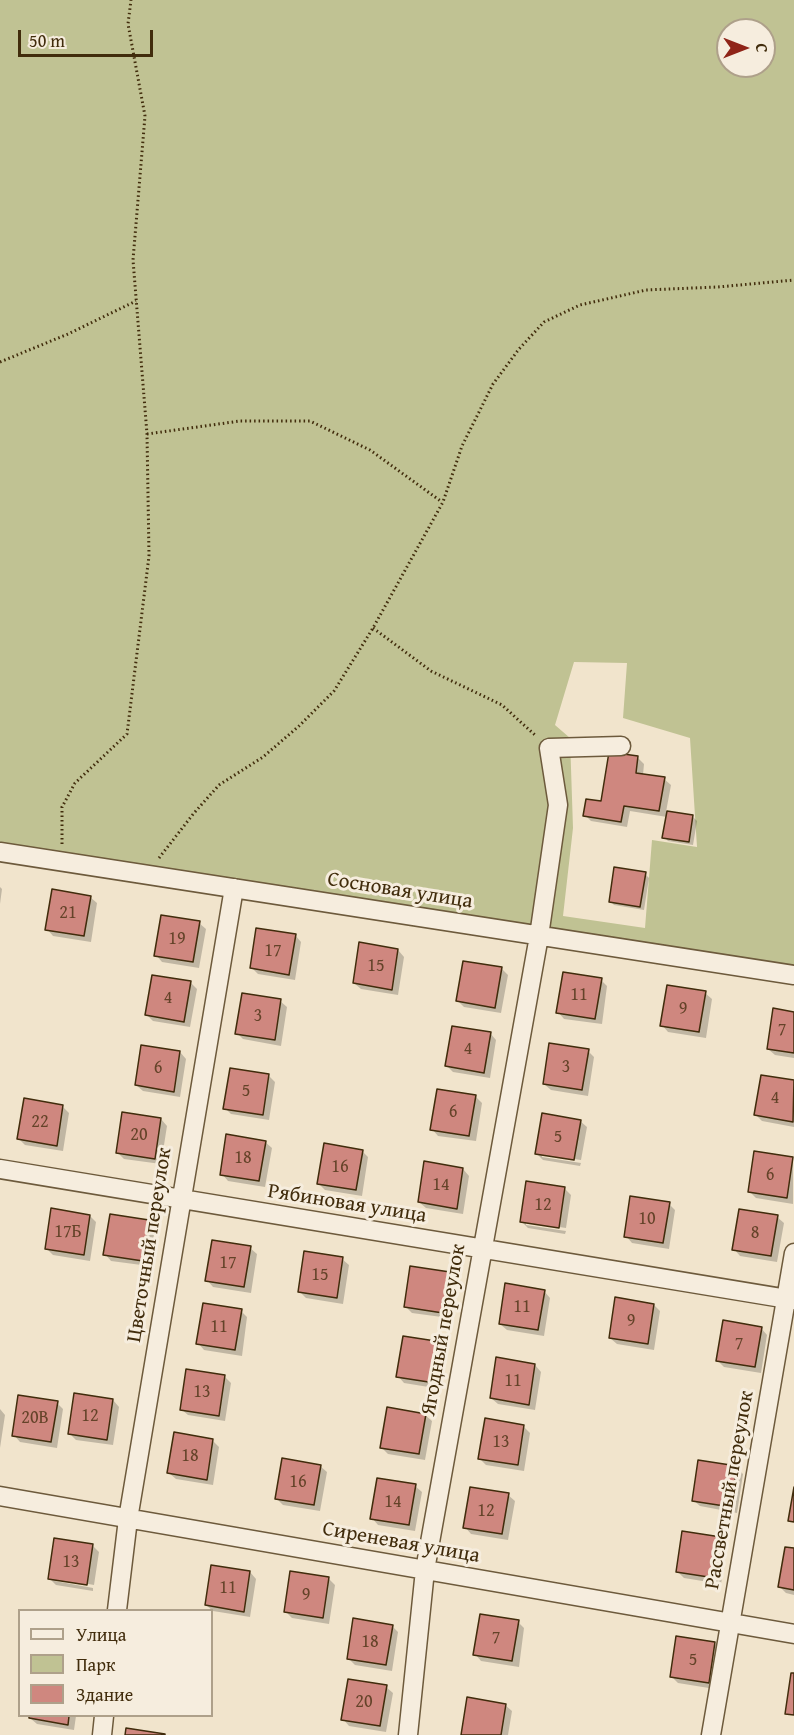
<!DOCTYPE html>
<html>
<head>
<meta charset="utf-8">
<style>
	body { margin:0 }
	#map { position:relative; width:794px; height:1735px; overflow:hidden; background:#f1e4cc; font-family:"Gentium Book Plus",serif }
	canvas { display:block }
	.legend { position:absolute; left:18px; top:1609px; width:195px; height:108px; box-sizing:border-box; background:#f6edde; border:2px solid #aea08a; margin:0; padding:8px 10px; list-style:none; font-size:18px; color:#412c0c }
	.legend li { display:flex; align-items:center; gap:12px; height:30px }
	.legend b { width:30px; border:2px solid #aea08a }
	.north { position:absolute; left:716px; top:18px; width:60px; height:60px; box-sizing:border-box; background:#f6edde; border:2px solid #aea08a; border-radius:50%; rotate:90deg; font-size:16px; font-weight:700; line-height:24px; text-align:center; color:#412c0c }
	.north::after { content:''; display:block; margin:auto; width:21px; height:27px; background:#8f2418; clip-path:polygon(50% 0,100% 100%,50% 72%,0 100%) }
	.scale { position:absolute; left:18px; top:30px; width:135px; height:27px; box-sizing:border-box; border:3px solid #412c0c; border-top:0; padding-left:8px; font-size:18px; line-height:21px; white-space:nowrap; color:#412c0c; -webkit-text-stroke:4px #f6edde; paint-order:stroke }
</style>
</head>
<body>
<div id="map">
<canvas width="794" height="1735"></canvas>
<ul class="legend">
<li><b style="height:8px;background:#f6edde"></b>Улица</li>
<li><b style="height:16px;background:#c0c293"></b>Парк</li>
<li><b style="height:16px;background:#cf877f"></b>Здание</li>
</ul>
<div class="north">С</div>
<div class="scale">50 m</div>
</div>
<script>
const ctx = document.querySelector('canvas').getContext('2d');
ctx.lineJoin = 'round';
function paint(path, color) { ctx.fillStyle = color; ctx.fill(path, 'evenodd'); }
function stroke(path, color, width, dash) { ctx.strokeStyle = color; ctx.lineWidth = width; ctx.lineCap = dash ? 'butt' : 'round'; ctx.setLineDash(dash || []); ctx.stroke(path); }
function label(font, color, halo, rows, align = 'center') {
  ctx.font = font + ' "Gentium Book Plus",serif'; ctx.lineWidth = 6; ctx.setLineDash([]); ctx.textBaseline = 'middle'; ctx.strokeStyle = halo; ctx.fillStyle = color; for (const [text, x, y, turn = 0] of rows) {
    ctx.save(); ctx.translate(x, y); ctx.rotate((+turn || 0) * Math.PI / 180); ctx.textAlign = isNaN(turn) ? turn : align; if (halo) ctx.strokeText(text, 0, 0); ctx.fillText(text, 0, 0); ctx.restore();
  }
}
const green = new Path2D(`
	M0,0h794v969l-794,-126zM728,30h36v36h-36zM574,662l53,1 -4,55 67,20 7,109 -45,-7 -7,88 -82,-12 10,-88 -3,-90 -15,-13z`);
const shadow = new Path2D(`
	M638,758l6,6 -1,11 21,4 7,6 -5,27 27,5 4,4 -4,24 -25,-4 -4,-4 3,-20 -37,-6 -3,16 -36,-6 -6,-6 17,-12z
	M645,874l4,4 -5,32 -30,-5 -4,-4z
	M0,887l2,2 -2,15z
	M90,897l7,6 -6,39 -38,-6 -6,-7z
	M199,923l7,6 -7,39 -37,-6 -6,-7z
	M295,935l6,7 -6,38 -37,-6 -6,-6z
	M398,950l6,7 -6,38 -37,-6 -7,-6z
	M501,968l7,7 -7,38 -37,-6 -6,-6z
	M601,980l6,6 -5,38 -38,-5 -6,-7z
	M190,982l7,7 -7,38 -37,-6 -6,-6z
	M705,993l7,6 -6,39 -38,-6 -6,-7z
	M280,1001l7,6 -6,39 -38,-7 -6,-6z
	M794,1013v45l-19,-3 -7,-6z
	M490,1033l6,7 -6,38 -37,-6 -6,-6z
	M588,1051l6,6 -6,39 -37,-6 -7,-6z
	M180,1052l6,7 -6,38 -37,-6 -7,-6z
	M268,1075l7,7 -6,38 -38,-6 -6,-6z
	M762,1076l32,6v45l-32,-6 -6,-6z
	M475,1096l7,7 -6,38 -38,-5 -6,-7z
	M62,1106l7,7 -6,38 -38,-6 -6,-6z
	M161,1119l6,7 -6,38 -37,-5 -7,-7z
	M580,1121l7,6 -6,33 -39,-6v3l39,6 -1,3 -37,-6 -6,-6z
	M265,1142l7,6 -7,39 -37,-6 -6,-7z
	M362,1151l6,6 -6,39 -37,-6 -6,-6z
	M793,1159v45l-37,-6 -7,-7z
	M463,1169l6,7 -6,38 -37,-6 -7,-6z
	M565,1189l6,6 -5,33 -40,-6v3l40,6 -1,3 -37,-6 -7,-7z
	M669,1204l6,6 -6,39 -37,-6 -6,-7z
	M90,1216l6,6 -6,39 -37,-6 -6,-6z
	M777,1217l7,6 -7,39 -37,-6 -6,-7z
	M148,1221l7,7 -6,38 -38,-5 -6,-7z
	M250,1248l7,6 -6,39 -38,-6 -6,-7z
	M342,1259l7,6 -6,39 -37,-6 -7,-7z
	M449,1273l6,7 -6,38 -37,-5 -7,-7z
	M544,1291l6,7 -6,38 -37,-6 -7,-6z
	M654,1305l6,6 -6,39 -37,-6 -7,-6z
	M241,1311l6,6 -5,39 -38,-6 -6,-7z
	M761,1328l6,7 -6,38 -37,-6 -6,-6z
	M441,1344l6,6 -6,39 -37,-6 -6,-7z
	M535,1365l6,7 -6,38 -37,-6 -7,-6z
	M224,1376l7,7 -6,38 -37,-6 -7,-6z
	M113,1400l6,7 -6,38 -37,-5 -7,-7z
	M57,1403l6,6 -6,39 -37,-6 -6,-7z
	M0,1409l5,6 -5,33z
	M425,1415l7,6 -7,39 -37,-6 -6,-6z
	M523,1426l7,7 -6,38 -38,-6 -6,-6z
	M212,1440l7,7 -6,38 -37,-6 -7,-6z
	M320,1466l7,6 -7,39 -37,-6 -6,-6z
	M737,1468l6,6 -6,39 -37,-7 -7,-6z
	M415,1486l7,6 -7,39 -37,-6 -6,-7z
	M508,1495l7,6 -7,39 -37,-6 -6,-7z
	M721,1539l6,6 -6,39 -37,-6 -7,-7z
	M55,1540l38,6 6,6 -5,33 -39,-7v3l38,7v3l-37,-6 -7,-7z
	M794,1550v45l-8,-2 -6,-6z
	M250,1572l6,7 -6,38 -37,-6 -7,-6z
	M329,1579l6,6 -6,39 -37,-6 -7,-7z
	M518,1622l6,6 -5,39 -38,-6 -6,-7z
	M392,1626l6,6 -6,39 -37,-6 -6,-6z
	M715,1644l6,6 -6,39 -37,-6 -7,-7z
	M386,1687l7,6 -7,39 -37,-6 -6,-7z
	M505,1705l7,6 -4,24h-46z
	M31,1716h45l-2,14 -37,-6 -7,-6z`);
const building = new Path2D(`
	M609,752l29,4 -2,17 29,4 -6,34 -35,-5 -3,16 -38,-6 3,-17 15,2z
	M667,811l26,4 -4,27 -27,-4z
	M614,867l32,5 -6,35 -31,-5z
	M52,889l39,7 -7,40 -39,-6z
	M161,915l39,6 -7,41 -39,-6z
	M256,928l40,6 -7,41 -39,-7z
	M359,942l39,7 -6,41 -39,-7z
	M463,961l39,6 -7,41 -39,-7z
	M563,972l39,6 -7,41 -39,-6z
	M152,975l39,6 -7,41 -39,-7z
	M667,985l39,6 -7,41 -39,-6z
	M242,993l39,6 -6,41 -40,-6z
	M773,1008l21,4v41l-27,-4z
	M452,1026l39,6 -7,41 -39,-7z
	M549,1043l40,6 -7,41 -39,-6z
	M141,1045l39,6 -6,41 -39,-7z
	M230,1068l39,6 -6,41 -40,-6z
	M761,1075l33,5 -1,42 -39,-7z
	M437,1089l39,6 -7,41 -39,-6z
	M24,1098l39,7 -6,41 -40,-7z
	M122,1112l39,6 -6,41 -39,-6z
	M542,1113l39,7 -7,40 -39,-6z
	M226,1134l40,7 -7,40 -39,-6z
	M324,1143l39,7 -7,40 -39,-6z
	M754,1151l39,6 -6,41 -39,-6z
	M424,1161l39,7 -6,41 -39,-7z
	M526,1181l39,6 -6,41 -39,-6z
	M630,1196l40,6 -7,41 -39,-6z
	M51,1208l39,7 -6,40 -39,-6z
	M739,1209l39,6 -7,41 -39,-6z
	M110,1214l39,6 -6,41 -40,-6z
	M212,1240l39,6 -7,41 -39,-6z
	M304,1251l39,6 -6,41 -39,-6z
	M410,1266l40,6 -7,41 -39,-6z
	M505,1283l40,7 -7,40 -39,-6z
	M615,1297l39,7 -6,40 -39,-6z
	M203,1303l39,6 -7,41 -39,-6z
	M723,1320l39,7 -7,40 -39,-6z
	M403,1336l39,6 -7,41 -39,-6z
	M496,1357l39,7 -6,41 -39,-7z
	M186,1369l39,6 -6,41 -39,-6z
	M74,1393l39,6 -6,41 -39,-6z
	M18,1395l40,6 -7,41 -39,-6z
	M387,1407l39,7 -7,40 -39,-6z
	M485,1418l39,7 -6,40 -40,-6z
	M174,1432l39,7 -6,41 -40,-7z
	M282,1458l39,7 -7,40 -39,-6z
	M698,1460l39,6 -6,41 -39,-6z
	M377,1478l39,6 -7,41 -39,-6z
	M470,1487l39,6 -7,41 -39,-6z
	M794,1487v35l-6,-1z
	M682,1531l39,6 -6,41 -39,-6z
	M54,1538l39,6 -6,41 -39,-6z
	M785,1547l9,1v42l-16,-3z
	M211,1565l39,6 -6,41 -39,-7z
	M290,1571l39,6 -6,41 -39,-6z
	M480,1614l39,6 -7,41 -39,-6z
	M353,1618l40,7 -7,40 -39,-6z
	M676,1636l39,6 -6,41 -39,-6z
	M791,1673h3v42l-9,-1z
	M348,1679l39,6 -7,41 -39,-6z
	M467,1697l39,7 -5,31h-40z
	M29,1716h40l-1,9 -39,-7z
	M126,1728l39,6v1h-40z`);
const path = new Path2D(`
	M0,362l68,-28 68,-33
	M147,434l93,-13h70l60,29 72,52
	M373,628l58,43 71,34 34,31
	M62,844v-37l13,-24 52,-49 22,-178 -2,-122 -14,-174 12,-144 -17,-92 3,-24
	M159,858l35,-45 25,-28 44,-28 36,-31 35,-35 39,-63 70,-126 19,-56 31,-62 26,-35 25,-27 36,-17 66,-15 72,-3 76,-7`);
const minor = new Path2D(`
	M0,852l794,123
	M0,1169l794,131
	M0,1496l794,138
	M117,1610l11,-91 106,-631
	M102,1735l2,-19
	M408,1735l17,-165 114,-634 19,-131 -9,-57 72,-2
	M711,1735l83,-482`);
const numberNames = [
	["21",68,913],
	["19",177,939],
	["17",273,951],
	["15",376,966],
	["11",579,995],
	["4",168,998],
	["9",683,1009],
	["3",258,1016],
	["7",782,1030],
	["4",468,1049],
	["3",566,1067],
	["6",158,1068],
	["5",246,1091],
	["4",775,1098],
	["6",453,1112],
	["22",40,1122],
	["20",139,1135],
	["5",558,1137],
	["18",243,1158],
	["16",340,1167],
	["6",770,1175],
	["14",441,1185],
	["12",543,1205],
	["10",647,1219],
	["17Б",68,1232],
	["8",755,1233],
	["17",228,1263],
	["15",320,1275],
	["11",522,1307],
	["9",631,1321],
	["11",219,1327],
	["7",739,1344],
	["11",513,1381],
	["13",202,1392],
	["12",90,1416],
	["20В",35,1418],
	["13",501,1442],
	["18",190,1456],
	["16",298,1482],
	["14",393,1502],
	["12",486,1511],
	["13",71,1562],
	["11",228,1588],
	["9",306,1595],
	["7",496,1638],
	["18",370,1642],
	["5",693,1660],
	["20",364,1702]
];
const streetNames = [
	["Сосновая улица",400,891,9],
	["Рябиновая улица",347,1204,9],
	["Цветочный переулок",150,1245,-81],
	["Ягодный переулок",444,1330,-80],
	["Рассветный переулок",730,1490,-80],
	["Сиреневая улица",401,1543,10]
];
paint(green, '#c0c293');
paint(shadow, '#0003');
paint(building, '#cf877f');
stroke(building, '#412c0c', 1.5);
stroke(minor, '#6d5a3c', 21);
stroke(path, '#412c0c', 3, [1.5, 3]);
stroke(minor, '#f6edde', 18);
label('18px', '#644329', null, numberNames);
label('21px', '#412c0c', '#f6edde', streetNames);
</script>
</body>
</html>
